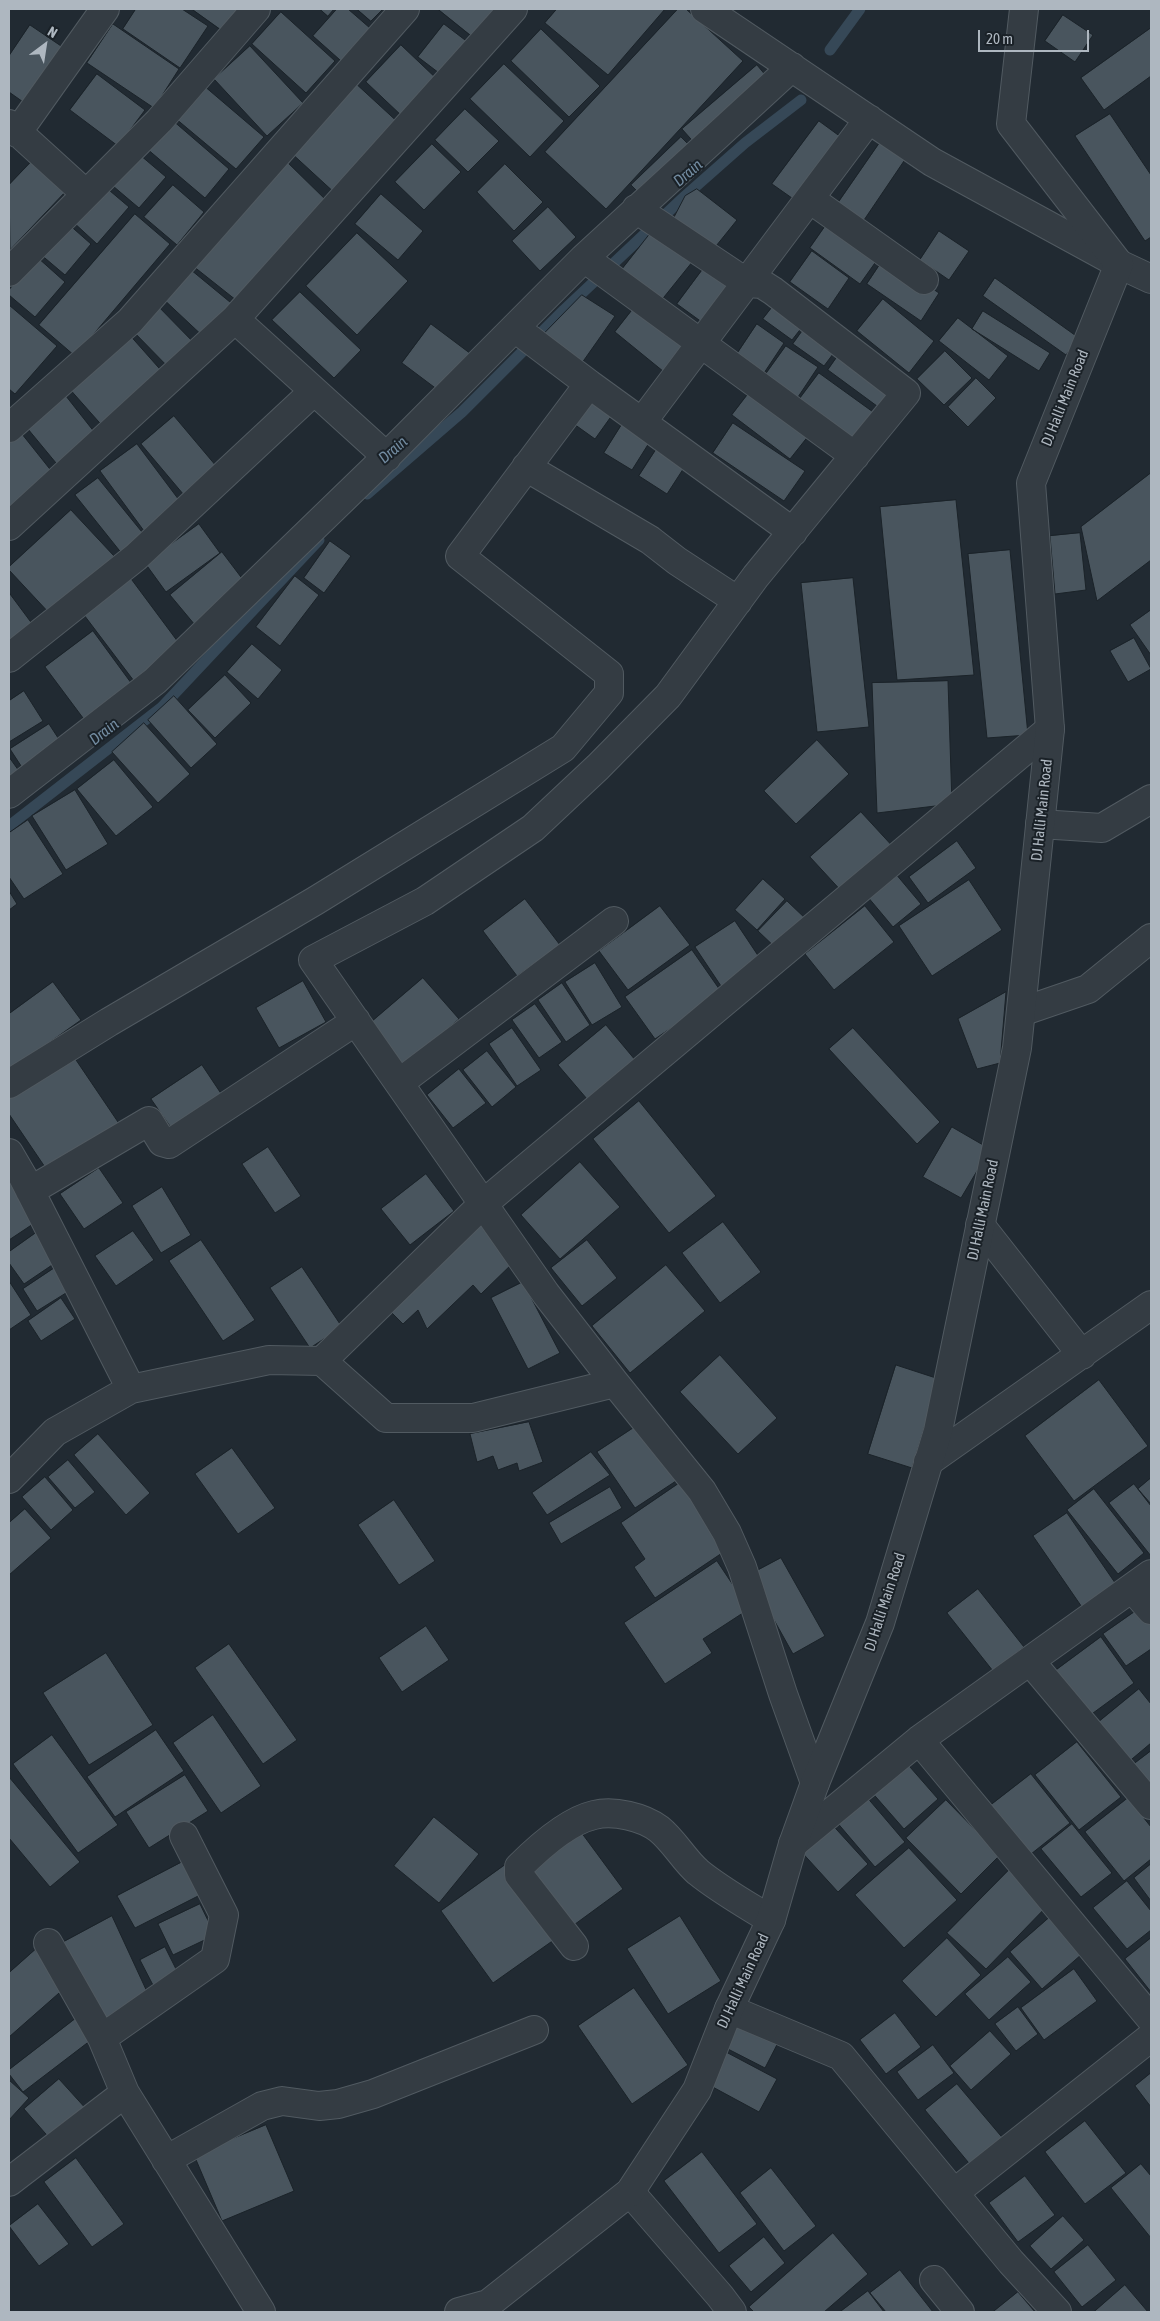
<!DOCTYPE html>
<html>
<head>
<meta charset="utf-8">
<style>
	body { margin:0 }
	#map { position:relative; width:1160px; height:2321px; overflow:hidden; background:#212a32; font-family:"Asap Condensed",sans-serif }
	canvas { display:block }
	.frame { position:absolute; inset:0; border:10px solid #aeb7c0; pointer-events:none }
	.north { position:absolute; left:20px; top:20px; width:50px; height:50px; -webkit-text-stroke:4px #1a2127; paint-order:stroke; rotate:31deg; font-size:14px; font-weight:700; line-height:20px; text-align:center; color:#aeb7c0 }
	.north::after { content:''; display:block; margin:auto; width:18px; height:22px; background:#aeb7c0; clip-path:polygon(50% 0,100% 100%,50% 72%,0 100%) }
	.scale { position:absolute; left:978px; top:30px; width:111px; height:22px; box-sizing:border-box; border:2px solid #aeb7c0; border-top:0; padding-left:6px; font-size:15px; line-height:18px; white-space:nowrap; color:#aeb7c0; -webkit-text-stroke:4px #1a2127; paint-order:stroke }
</style>
</head>
<body>
<div id="map">
<canvas width="1160" height="2321"></canvas>
<div class="frame"></div>
<div class="north">N</div>
<div class="scale">20 m</div>
</div>
<script>
const ctx = document.querySelector('canvas').getContext('2d');
ctx.lineJoin = 'round';
function stroke(path, color, width, dash) { ctx.strokeStyle = color; ctx.lineWidth = width; ctx.lineCap = dash ? 'butt' : 'round'; ctx.setLineDash(dash || []); ctx.stroke(path); }
function paint(path, color) { ctx.fillStyle = color; ctx.fill(path, 'evenodd'); }
function label(font, color, halo, rows, align = 'center') {
  ctx.font = font + ' "Asap Condensed",sans-serif'; ctx.lineWidth = 4; ctx.setLineDash([]); ctx.textBaseline = 'middle'; ctx.strokeStyle = halo; ctx.fillStyle = color; for (const [text, x, y, turn = 0] of rows) {
    ctx.save(); ctx.translate(x, y); ctx.rotate((+turn || 0) * Math.PI / 180); ctx.textAlign = isNaN(turn) ? turn : align; if (halo) ctx.strokeText(text, 0, 0); ctx.fillText(text, 0, 0); ctx.restore();
  }
}
const stream = new Path2D(`
	M830,50l30,-41
	M367,494l95,-82 102,-102 121,-114 60,-53 56,-43
	M9,826l153,-119 157,-167`);
const building = new Path2D(`
	M136,9h46l26,17 -28,42 -57,-39z
	M192,9h47l-16,22z
	M320,9h14l-6,7z
	M337,9h11l30,26 -29,33 -36,-32z
	M357,9h26l-12,12z
	M438,9h58l-23,28z
	M557,9h108l-57,66 -63,-52z
	M678,9h8l57,52 -137,148 -61,-57z
	M281,12l54,49 -29,32 -54,-49z
	M1063,15l30,20 -18,27 -30,-21z
	M113,24l66,45 -25,39 -67,-45z
	M444,24l25,19 -26,33 -25,-19z
	M30,25l34,23 -38,56 -17,-12v-36z
	M1151,28v48l-47,34 -23,-32z
	M541,29l59,57 -31,31 -58,-56z
	M401,45l38,36 -36,36 -37,-35z
	M250,46l53,57 -36,33 -53,-57z
	M504,64l60,57 -34,36 -60,-58z
	M757,65l15,18 -74,64 -16,-18z
	M97,74l48,36 -27,36 -48,-36z
	M353,81l49,45 -65,69 -49,-45z
	M203,85l61,52 -28,32 -61,-51z
	M465,109l34,32 -31,31 -33,-32z
	M1110,114l41,61v62l-6,4 -70,-105z
	M171,119l58,50 -24,29 -59,-50z
	M819,121l26,19 -46,63 -27,-19z
	M681,137l14,14 -50,48 -14,-14z
	M881,141l25,17 -44,65 -26,-17z
	M432,144l29,28 -37,38 -29,-28z
	M140,155l26,22 -27,31 -26,-22z
	M284,159l45,44 -88,101 -53,-42z
	M33,160l34,30 -57,60 -1,-65z
	M505,164l38,38 -29,29 -37,-39z
	M103,185l26,22 -32,37 -25,-23z
	M173,185l31,27 -27,33 -33,-28z
	M697,189l40,31 -25,31 -39,-32 12,-23z
	M381,194l42,37 -25,29 -43,-36z
	M548,207l28,30 -36,34 -28,-30z
	M135,214l35,30 -95,112 -36,-31z
	M831,218l51,35 -22,31 -50,-36z
	M66,222l25,22 -26,31 -26,-22z
	M657,225l40,31 -41,51 -40,-30z
	M939,231l30,20 -20,29 -29,-20z
	M357,233l51,48 -51,54 -51,-49z
	M812,251l37,27 -21,31 -38,-27z
	M37,257l28,25 -30,35 -26,-22v-5z
	M885,257l54,36 -18,28 -54,-37z
	M709,261l33,24 -32,43 -33,-24z
	M185,265l51,42 -29,33 -48,-45z
	M995,278l84,60 -13,17 -83,-59z
	M300,292l61,58 -27,28 -62,-58z
	M582,295l33,21 -38,54 -39,-30z
	M883,299l51,42 -25,32 -52,-42z
	M777,301l29,21 -14,18 -29,-21z
	M154,302l44,45 -25,25 -44,-45z
	M637,304l55,43 -23,29 -54,-44z
	M9,305l48,41 -42,48 -6,-5z
	M983,311l67,42 -11,18 -67,-42z
	M958,318l50,38 -19,24 -50,-39z
	M808,323l31,23 -15,20 -31,-22z
	M431,324l40,30 -29,39 -40,-30z
	M757,324l27,19 -20,30 -27,-19z
	M127,332l39,44 -60,54 -39,-44z
	M786,346l32,21 -22,33 -33,-22z
	M842,350l53,39 -14,20 -53,-39z
	M945,351l27,27 -28,27 -27,-26z
	M819,373l61,44 -22,28 -60,-44z
	M976,378l20,20 -28,29 -20,-20z
	M755,385l58,45 -23,29 -58,-44z
	M62,391l37,47 -38,31 -38,-46z
	M587,391l28,20 -20,28 -28,-20z
	M174,416l48,57 -33,28 -48,-57z
	M626,418l28,17 -22,35 -28,-17z
	M733,423l72,48 -21,30 -71,-48z
	M18,429l35,44 -44,42v-77z
	M661,442l28,18 -22,34 -28,-18z
	M137,444l48,64 -38,27 -47,-64z
	M1151,473v87l-54,41 -16,-74z
	M98,478l48,59 -23,18 -48,-60z
	M956,500l18,175 -77,5 -17,-173z
	M71,510l43,46 -63,59 -42,-45v-3z
	M199,524l21,29 -54,39 -21,-29z
	M1080,533l6,57 -31,4 -5,-58z
	M330,541l21,15 -27,37 -20,-15z
	M1010,550l18,185 -41,3 -19,-184z
	M222,552l25,33 -47,46 -30,-36z
	M126,572l58,78 -47,35 -59,-78z
	M295,576l24,19 -39,51 -24,-19z
	M853,578l16,149 -52,5 -16,-149z
	M10,594l26,35 -27,20v-54z
	M1151,610v45l-21,-30z
	M93,631l44,60 -48,35 -44,-59z
	M1134,638l17,31 -23,13 -18,-31z
	M252,644l30,26 -24,29 -31,-27z
	M225,675l26,28 -36,35 -27,-28z
	M948,681l4,123 -75,9 -5,-130z
	M24,691l19,30 -34,21v-41z
	M174,696l43,48 -26,24 -43,-48z
	M144,723l46,51 -32,29 -46,-51z
	M49,724l15,23 -39,25 -15,-23z
	M817,740l32,34 -53,50 -32,-33z
	M9,757l15,21 -15,11z
	M114,760l39,47 -37,29 -39,-47z
	M75,790l33,54 -42,26 -34,-54z
	M861,812l35,38 -51,45 -35,-38z
	M28,820l35,54 -39,25 -15,-22v-44z
	M957,841l19,27 -48,35 -19,-26z
	M895,873l26,31 -28,23 -26,-31z
	M763,879l22,20 -28,31 -22,-20z
	M969,880l33,50 -70,46 -33,-50z
	M9,891l8,13 -8,6z
	M525,899l35,46 -43,31 -34,-45z
	M787,901l20,19 -29,30 -20,-19z
	M660,906l30,39 -62,45 -29,-39z
	M865,906l29,36 -60,48 -29,-36z
	M735,921l28,42 -40,26 -28,-42z
	M692,950l30,43 -67,46 -30,-42z
	M595,963l27,44 -30,18 -27,-43z
	M423,978l36,41 -56,48 -35,-42z
	M303,981l23,41 -47,26 -23,-40z
	M53,982l28,38 -72,51v-57z
	M562,983l28,42 -24,17 -28,-42z
	M1006,992l-6,71 -23,6 -19,-50z
	M535,1004l27,38 -23,16 -27,-38z
	M606,1025l35,42 -48,39 -35,-41z
	M512,1028l29,42 -24,16 -28,-42z
	M853,1028l87,94 -23,22 -88,-95z
	M487,1051l29,36 -24,20 -29,-37z
	M72,1054l48,71 -71,48 -40,-59v-17z
	M202,1065l22,33 -50,34 -23,-33z
	M459,1069l27,34 -33,25 -26,-33z
	M639,1101l77,95 -47,37 -76,-94z
	M952,1127l38,22 -29,49 -38,-21z
	M268,1147l33,49 -26,17 -33,-49z
	M580,1162l40,45 -60,52 -39,-44z
	M99,1168l24,35 -39,26 -24,-35z
	M426,1174l28,37 -44,34 -29,-36z
	M9,1175l30,45 -30,20z
	M162,1187l29,48 -30,18 -29,-47z
	M478,1221l38,39 -35,34 -8,-9 -46,44 -9,-19 -15,14 -16,-16z
	M723,1222l38,50 -41,31 -38,-50z
	M40,1230l21,29 -37,25 -15,-21v-11z
	M133,1231l21,29 -38,26 -21,-30z
	M201,1240l54,80 -32,21 -54,-80z
	M587,1240l30,38 -35,28 -31,-38z
	M59,1265l15,23 -37,23 -14,-22z
	M666,1265l39,46 -75,62 -38,-47z
	M302,1267l40,60 -32,21 -40,-60z
	M9,1281l22,34 -22,15z
	M523,1282l37,71 -32,16 -37,-71z
	M61,1298l14,21 -34,22 -13,-20z
	M720,1355l57,63 -39,36 -58,-62z
	M896,1365l43,14 -27,89 -44,-14z
	M1099,1380l49,66 -74,55 -49,-65z
	M529,1422l14,40 -24,9 -2,-8 -19,7 -5,-14 -16,6 -7,-28z
	M638,1425l38,56 -41,27 -38,-56z
	M98,1434l52,59 -24,22 -52,-60z
	M232,1448l43,60 -37,26 -43,-60z
	M591,1452l19,23 -63,40 -15,-22z
	M68,1460l27,32 -20,16 -27,-31z
	M45,1477l28,33 -22,20 -29,-33z
	M1151,1478v26l-13,-15z
	M684,1480l47,67 -76,51 -21,-31 11,-8 -24,-36z
	M1134,1484l17,22v50l-42,-53z
	M610,1487l12,21 -61,36 -12,-21z
	M1094,1489l50,64 -26,21 -51,-64z
	M394,1500l41,61 -36,24 -41,-60z
	M25,1509l26,29 -42,37v-52z
	M1067,1513l53,77 -34,23 -53,-77z
	M781,1558l44,78 -32,18 -44,-79z
	M717,1561l32,48 -46,30 9,14 -47,31 -41,-61z
	M978,1589l46,58 -31,24 -46,-58z
	M1143,1606l8,11v32l-25,17 -23,-32z
	M426,1626l23,34 -47,32 -23,-34z
	M1101,1637l33,46 -45,33 -34,-45z
	M229,1644l68,96 -34,24 -68,-96z
	M106,1653l47,72 -64,40 -46,-72z
	M1139,1689l12,15v39l-25,21 -31,-39z
	M213,1715l48,71 -40,27 -48,-70z
	M156,1730l28,41 -69,46 -28,-40z
	M52,1735l66,90 -40,28 -65,-89z
	M1077,1742l44,55 -42,33 -44,-55z
	M1151,1751v35l-17,-22z
	M903,1759l35,40 -34,30 -35,-40z
	M1031,1774l39,49 -39,31 -40,-49z
	M185,1775l23,36 -59,37 -23,-36z
	M9,1777l71,85 -30,25 -41,-49z
	M865,1795l40,47 -30,25 -40,-47z
	M1128,1798l23,29v32l-27,22 -39,-49z
	M946,1800l54,55 -39,39 -55,-56z
	M434,1817l45,37 -40,49 -45,-37z
	M827,1819l41,45 -30,28 -41,-45z
	M1072,1824l40,49 -31,24 -40,-48z
	M581,1832l42,57 -56,41 -43,-56z
	M909,1848l48,52 -53,48 -49,-53z
	M188,1859l18,33 -71,36 -18,-32z
	M1151,1864v37l-17,-23z
	M505,1865l53,72 -65,46 -52,-72z
	M1013,1866l38,36 -65,67 -39,-36z
	M1127,1881l24,30v19l-24,19 -34,-41z
	M200,1904l15,31 -42,20 -15,-31z
	M112,1916l37,80 -40,26 -51,-77z
	M680,1916l41,65 -53,33 -41,-65z
	M1050,1917l32,37 -40,35 -32,-37z
	M947,1938l34,37 -45,42 -34,-36z
	M1151,1938v54l-26,-33z
	M165,1947l15,30 -25,12 -15,-29z
	M35,1950l32,36 -58,51v-64z
	M1008,1957l23,25 -42,38 -24,-26z
	M1074,1969l23,32 -53,39 -23,-32z
	M634,1988l54,77 -56,39 -54,-78z
	M1018,2007l20,27 -22,17 -21,-27z
	M895,2013l26,34 -35,27 -26,-34z
	M740,2015l43,18 -18,35 -41,-21z
	M79,2016l16,21 -72,55 -14,-18v-4z
	M990,2031l21,23 -40,36 -21,-24z
	M933,2045l21,28 -36,27 -21,-28z
	M726,2052l51,27 -18,33 -50,-27z
	M1151,2073v34l-16,-21z
	M59,2079l29,32 -36,30 -28,-32z
	M9,2080l20,18 -20,22z
	M957,2084l49,58 -33,26 -48,-58z
	M1085,2121l41,52 -41,31 -40,-52z
	M266,2125l28,66 -72,30 -28,-66z
	M702,2152l55,72 -38,29 -55,-72z
	M76,2158l48,66 -32,23 -48,-65z
	M1141,2164l10,12v62l-40,-50z
	M771,2168l45,58 -32,25 -44,-58z
	M1025,2176l30,39 -37,27 -29,-39z
	M38,2204l31,40 -30,22 -30,-40z
	M1063,2216l21,24 -33,29 -21,-23z
	M833,2233l35,41 -44,38h-70l-5,-5z
	M764,2237l21,26 -34,29 -22,-26z
	M1088,2245l28,35 -34,27 -28,-35z
	M900,2270l33,42h-47l-16,-19z
	M1125,2285l23,27h-54z
	M868,2291l16,21h-44z
	M1018,2292l17,20h-42z`);
const minor = new Path2D(`
	M705,9l227,153 187,102 32,15
	M9,124l77,70
	M17,133l88,-124
	M810,199l114,81
	M584,258l271,198
	M9,272l150,-151 97,-112
	M235,319l152,138
	M515,328l74,56
	M642,422l227,-303
	M9,428l121,-107 275,-312
	M526,467l124,73 27,21 61,40
	M9,526l226,-207 278,-310
	M9,658l127,-101 177,-165
	M9,794l146,-113 221,-214 208,-209 208,-191
	M1040,824l62,4 49,-29
	M1021,1012l67,-23 63,-51
	M399,1083l215,-162
	M9,1084l100,-62 206,-121 248,-153 46,-55v-19l-149,-118 129,-172 204,148
	M9,1153l14,24 108,212
	M30,1191l119,-70 13,21 7,2 187,-123
	M980,1225l102,130
	M322,1361l161,-157 567,-475
	M615,1383l87,108 25,42 15,34 41,127 32,89
	M928,1462l223,-157
	M9,1479l46,-47 76,-43 138,-29 53,1 64,57h87l142,-35 -69,-89 -233,-334 112,-59 108,-73 65,-61 70,-71 88,-120 150,-183 -133,-102 -11,-7 -15,-1 -111,-74
	M1132,1588l19,22
	M1030,1661l121,144
	M919,1740l232,279
	M793,1844l126,-104 232,-166
	M48,1943l54,95 113,-79 9,-44 -40,-79
	M574,1946l-55,-71v-8c18,-18 49,-46 75,-52 20,-5 49,2 65,14 15,12 25,31 39,43 22,18 49,33 73,48
	M729,2009l112,47 170,206 46,50
	M102,2038l23,55 136,219
	M166,2160l96,-54 20,-5 37,5 19,-2 35,-10 161,-64
	M9,2182l116,-89
	M630,2192l90,104 12,16
	M954,2193l197,-156
	M934,2280l26,32`);
const tertiary = new Path2D(`
	M459,2312l29,-8 142,-112 67,-102 32,-81 42,-89 22,-76 22,-61 65,-160 58,-192 79,-383 33,-319 -19,-246 88,-219 -108,-140 13,-115`);
const streetNames = [
	["DJ Halli Main Road",1065,398,-68],
	["DJ Halli Main Road",1042,810,-84],
	["DJ Halli Main Road",983,1210,-78],
	["DJ Halli Main Road",885,1602,-72],
	["DJ Halli Main Road",743,1981,-65]
];
const waterNames = [
	["Drain",688,173,-40],
	["Drain",393,450,-41],
	["Drain",104,732,-38]
];
stroke(stream, '#364857', 11);
paint(building, '#49555e');
stroke(building, '#1b2329', 1);
stroke(minor, '#515a61', 30);
stroke(tertiary, '#515a61', 30);
stroke(minor, '#343c43', 28);
stroke(tertiary, '#343c43', 28);
label('15px', '#aeb7c0', '#1a2127', streetNames);
label('italic 16px', '#728ba0', '#1a2127', waterNames);
</script>
</body>
</html>
